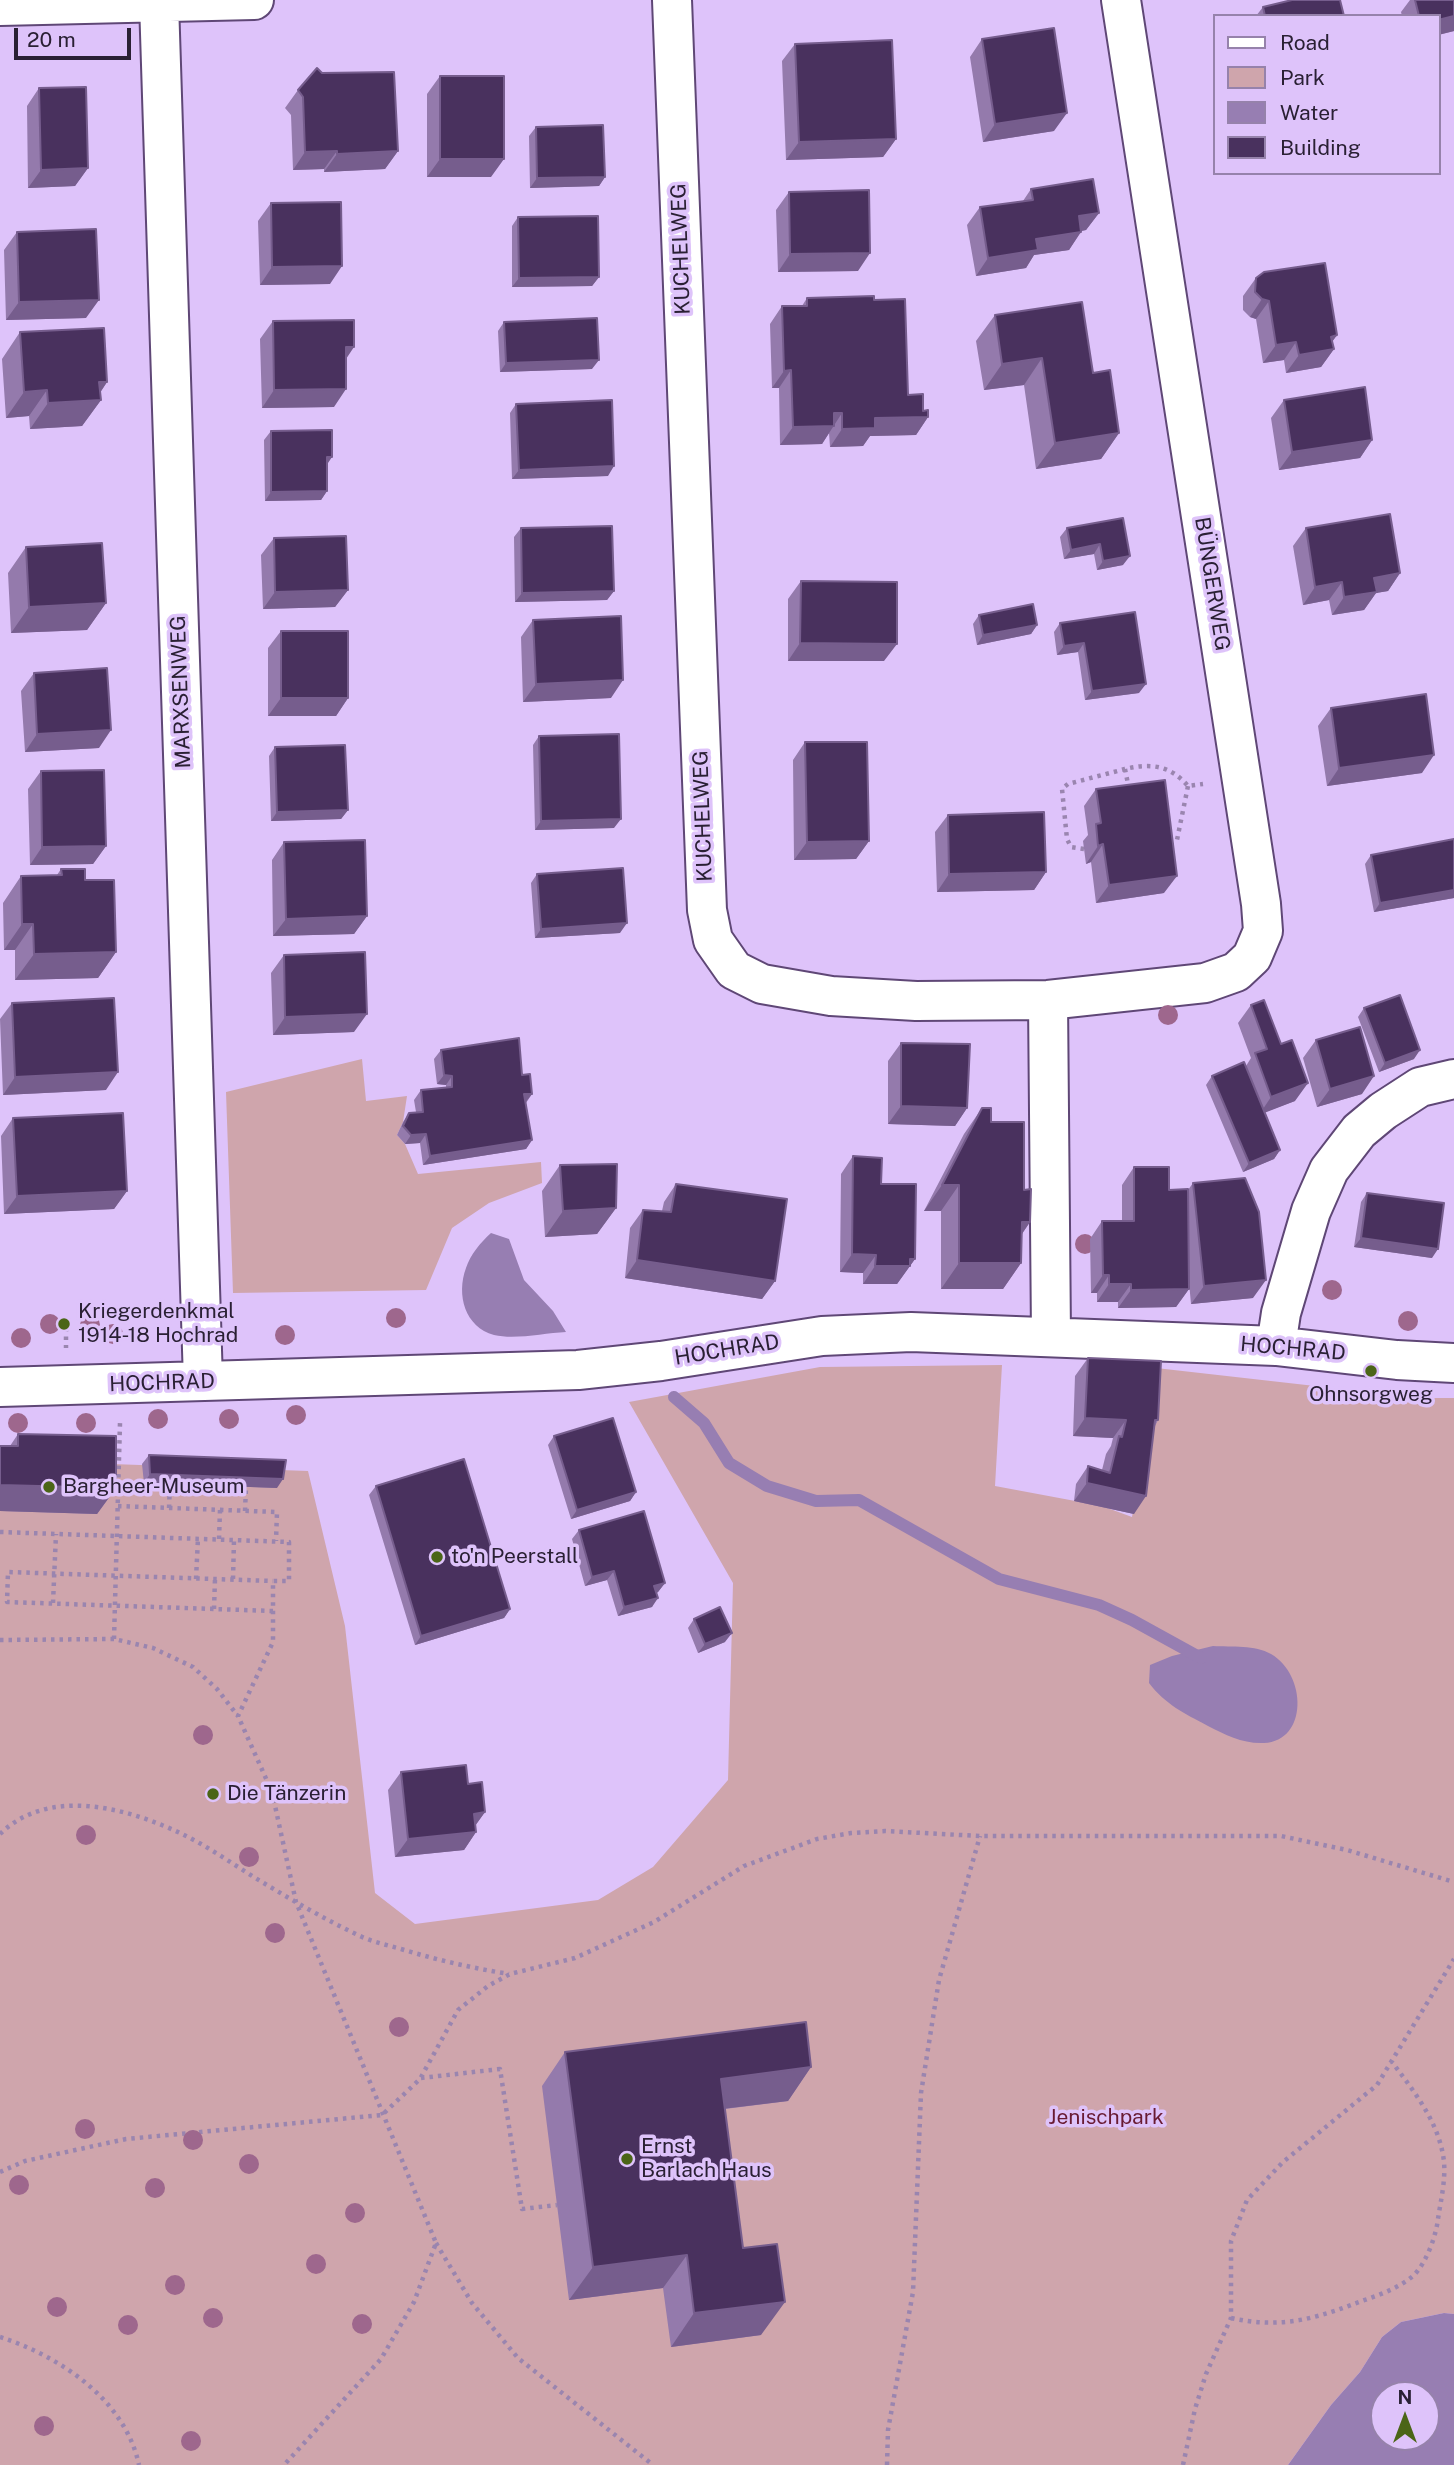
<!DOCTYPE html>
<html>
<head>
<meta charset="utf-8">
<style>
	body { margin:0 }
	#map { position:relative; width:1454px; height:2465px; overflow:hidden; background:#dec3fa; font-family:"Public Sans",sans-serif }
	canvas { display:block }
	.legend { position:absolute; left:1213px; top:14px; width:228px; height:161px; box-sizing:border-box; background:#dec3fa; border:2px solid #9682ab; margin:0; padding:9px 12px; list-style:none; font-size:21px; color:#2a2034 }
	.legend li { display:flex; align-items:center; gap:14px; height:35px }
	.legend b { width:35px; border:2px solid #9682ab }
	.north { position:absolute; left:1370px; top:2381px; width:70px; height:70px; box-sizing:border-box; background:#dec3fa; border:2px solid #9682ab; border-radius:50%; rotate:0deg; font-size:19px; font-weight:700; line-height:28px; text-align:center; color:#2a2034 }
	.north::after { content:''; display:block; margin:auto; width:24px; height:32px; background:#4b6517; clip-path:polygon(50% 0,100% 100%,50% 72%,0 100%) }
	.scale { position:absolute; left:14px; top:28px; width:117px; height:32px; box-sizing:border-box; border:4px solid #2a2034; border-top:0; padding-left:9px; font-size:21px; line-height:24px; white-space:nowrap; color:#2a2034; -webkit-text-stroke:5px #dec3fa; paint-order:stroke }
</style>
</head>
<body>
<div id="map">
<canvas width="1454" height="2465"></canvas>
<ul class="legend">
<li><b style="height:9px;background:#fff"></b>Road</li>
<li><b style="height:19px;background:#cfa5ac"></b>Park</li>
<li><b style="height:19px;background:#977eb2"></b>Water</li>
<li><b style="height:19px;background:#49315e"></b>Building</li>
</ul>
<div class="north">N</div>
<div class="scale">20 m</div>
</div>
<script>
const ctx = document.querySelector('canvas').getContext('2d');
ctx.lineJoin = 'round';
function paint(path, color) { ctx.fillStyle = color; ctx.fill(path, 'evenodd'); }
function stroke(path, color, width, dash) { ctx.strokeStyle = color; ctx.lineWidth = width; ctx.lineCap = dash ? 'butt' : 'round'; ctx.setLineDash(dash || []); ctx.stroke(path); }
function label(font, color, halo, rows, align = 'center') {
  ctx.font = font + ' "Public Sans",sans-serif'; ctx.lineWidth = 7; ctx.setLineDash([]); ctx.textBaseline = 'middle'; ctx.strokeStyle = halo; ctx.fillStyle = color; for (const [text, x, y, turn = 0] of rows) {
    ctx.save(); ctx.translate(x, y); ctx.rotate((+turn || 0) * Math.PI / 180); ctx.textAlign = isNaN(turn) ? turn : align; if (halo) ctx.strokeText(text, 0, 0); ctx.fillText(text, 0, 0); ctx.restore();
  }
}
const green = new Path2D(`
	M362,1059l4,42 41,-5 -4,26 -6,13 8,9 13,30 123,-12 1,21 -53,20 -37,25 -26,62 -193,3 -7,-201z
	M1002,1365l-7,121 107,20 30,11 24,-149 265,30h33v916l-10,-1 -43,9 -19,15 -22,35 -29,33 -43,60h-1288v-1005l308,11 37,155 30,267 40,31 183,-24 55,-33 75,-87 5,-197 -104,-181 191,-35z`);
const water = new Path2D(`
	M491,1233l18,6 15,41 29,31 13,21c-22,1 -51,8 -72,3 -29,-8 -38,-40 -28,-67 4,-13 15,-26 25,-35z
	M1213,1646c19,1 42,-1 58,8 36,21 37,87 -7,89 -21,1 -38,-8 -56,-17 -24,-13 -42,-21 -59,-43l1,-18 22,-9z
	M1444,2313l10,1v151h-166l43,-60 29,-33 22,-35 19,-15zM1426,2395v42h-42v-42z`);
const stream = new Path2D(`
	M674,1397l30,26 25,40 38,23 49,15 43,-1 140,79 100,26 33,15 69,38`);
const path = new Path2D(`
	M1129,789l-4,-20c26,-6 45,-4 63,17l15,-2
	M1170,844l7,-4 11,-54
	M1084,849l-13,-2 -4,-8 -5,-50 6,-5 57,-15
	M66,1328v20
	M118,1506l159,6 -1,29
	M169,1508l1,-24
	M245,1511l1,-24
	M0,1532l289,10v39h-16v61l-35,74 34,76 24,110 140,341 -22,59 -33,57 -97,106
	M219,1539l1,-29
	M196,1579l2,-41
	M233,1579l1,-39
	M53,1603l3,-69
	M214,1609l1,-30
	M273,1611l-266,-9 1,-30 265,9
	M114,1639l6,-216
	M0,1640l114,-1 39,9 40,19 24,22 21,27
	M0,1834c48,-47 125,-27 180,-1 30,14 58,35 87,52 30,18 61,36 93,51 13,6 27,9 41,13 36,11 71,19 108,25
	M421,2078l79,-9 22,140 35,-4
	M0,2172l25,-11 101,-22 256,-24 38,-36 38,-69 30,-24 22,-12 65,-16 79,-36 90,-56 73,-27 34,-6 34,-2 95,5h301l66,14 107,32
	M436,2243l36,60 46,55 135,107
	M1231,2318c44,10 78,3 120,-13 21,-8 44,-14 62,-29 13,-12 23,-40 25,-57 3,-20 9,-44 5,-64 -6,-35 -30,-65 -51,-93
	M0,2337c59,19 125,62 139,128
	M887,2465l1,-35 25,-138 8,-199 18,-113 41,-144
	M1183,2465l12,-56 11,-35 25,-56v-77l16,-41 36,-38 94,-77 77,-126`);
const minor = new Path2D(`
	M672,0l35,910 6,30 21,30 28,14 69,12 85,5 132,-1 157,-17 31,-11 16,-15 11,-26 -2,-27 -140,-904
	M159,2l44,1379
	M0,6l254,-6
	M1048,1000l3,336
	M1276,1346l5,-33 30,-102 18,-41 30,-39 24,-20 37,-24 34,-8
	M0,1387l578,-17 83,-9 161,-25 89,-4 365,14 121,14 57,3`);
const trees = [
	[1168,1015],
	[1085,1244],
	[1332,1290],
	[396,1318],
	[1408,1321],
	[50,1324],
	[90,1325],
	[113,1334],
	[285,1335],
	[21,1338],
	[296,1415],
	[158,1419],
	[229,1419],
	[18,1423],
	[86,1423],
	[203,1735],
	[86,1835],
	[249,1857],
	[275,1933],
	[399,2027],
	[85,2129],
	[193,2140],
	[249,2164],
	[19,2185],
	[155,2188],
	[355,2213],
	[316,2264],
	[175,2285],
	[57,2307],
	[213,2318],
	[362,2324],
	[128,2325],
	[44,2426],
	[191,2441]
];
const wall = new Path2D(`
	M1410,0h44v31l-16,4v-19h-36l-1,-4z
	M1263,7l81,9h-88z
	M982,39l72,92 -71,11 -13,-85z
	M795,44l101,95 -13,18 -97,3 -4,-99z
	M440,76l51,101h-64v-83z
	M39,88l49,80 -13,18 -47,2 -1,-82z
	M298,90l100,61 -13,18 -61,3v-3l-31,1 -2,-55 -6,-7z
	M536,127l69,50 -6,9 -69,2 -1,-52z
	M1031,189l68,24 -13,17 -5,1 -12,19 -35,5 -8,13 -50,8 -9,-51 13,-18 43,-6z
	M789,192l69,79 -80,1 -2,-62z
	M271,203l59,81 -70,1 -2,-64z
	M518,217l81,60 -7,9 -80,1v-61z
	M17,232l69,86 -80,2 -2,-70z
	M1256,278l81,57 -5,7 2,7 -13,18 -35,6 -2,-13 -21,3 -7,-44 -6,-2 -7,-7v-14z
	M807,298l67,2 34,95 20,22 -12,18 -46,1 -7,10 -33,1 -1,-14 -7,11 -42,1 -1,-57h-7l-2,-64 12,-18h20z
	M995,315l98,58 26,60 -18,26 -65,10 -12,-84 -40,5 -8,-49z
	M273,321l61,86 -72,1 -2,-69z
	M504,322l88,47 -92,3 -2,-41z
	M20,332l87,50 -7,11 1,7 -19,26 -52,3 -1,-13 -23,2 -4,-59z
	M1284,400l88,40 -12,18 -81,12 -8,-52z
	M516,404l92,72 -96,3 -2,-66z
	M271,431l56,34v26l-6,9 -56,1 -1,-61z
	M1123,518v47l-26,5 -3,-16 -30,5 -4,-22 7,-9z
	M521,528l93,63 -7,9 -92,2 -1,-65z
	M1306,528l94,45 -12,18 -12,2 -12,17 -32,5 -3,-15 -26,5 -10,-59z
	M274,538l74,52 -13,17 -72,2 -2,-54z
	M26,547l80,56 -19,27 -76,3 -3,-60z
	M801,581l83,80h-96v-62z
	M1135,612l4,81 -54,7 -7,-48 -21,3 -3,-23 6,-9z
	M979,615l58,10 -6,9 -54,11 -4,-21z
	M533,620l78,78 -88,4 -2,-65z
	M281,631l67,67 -12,18h-68v-68z
	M34,673l65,75 -74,4 -4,-61z
	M1331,708l91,65 -95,13 -9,-60z
	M539,736l75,92 -79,2 -2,-85z
	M805,742l64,99 -13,18 -62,1 -1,-100z
	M275,747l73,63 -7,9 -70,2 -2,-65z
	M41,771l65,75 -13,18 -63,1 -2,-76z
	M1096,789l68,104 -68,10 -5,-41 -5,2 -3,-23 5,-6 -4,-29z
	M948,815l98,57 -12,18 -97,2 -2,-60z
	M1454,839v59l-80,14 -9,-48 6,-9z
	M284,842l83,74 -13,18 -81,2 -1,-76z
	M61,869l24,11 31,72 -18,26 -83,2v-30h-11l-1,-47 18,-27 36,-1z
	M537,874l83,59 -85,5 -4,-55z
	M284,955l70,77 -81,3 -2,-62z
	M12,1003l94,87 -103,5 -3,-76z
	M1251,1005l44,96 -30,11 15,38 -6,9 -31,13 -37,-87 6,-9 34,-10 5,-8 -13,-35z
	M1364,1008l50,51 -35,13 -21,-55z
	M1316,1040l46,54 -45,13 -14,-49z
	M901,1043l66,65 -12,18 -67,-2v-63z
	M441,1050l81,25 10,19 -6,9 6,37 -6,9 -103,16 -3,-22 -15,1 -8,-9 6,-13 6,-9 7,-1 -2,-12 7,-10 25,-3v-2l-9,-1 -3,-25z
	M982,1108l9,14 33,68 6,32 -8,12 -1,29 -18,26h-62v-78h-17l40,-77z
	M13,1118l114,73 -13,18 -110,5 -3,-78z
	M853,1156l28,28 34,75 -18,25h-34v-11l-23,-1 1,-98z
	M560,1165l56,43 -19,26 -52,3 -3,-46z
	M1134,1167l35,23h19l5,-7 60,115 -62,6 -2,-22v7l-13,18 -58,1v-6h-21v-9h-6l-1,-54 12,-18h20v-36z
	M676,1184l99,97 -13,18 -137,-21 5,-50 13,-18 19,1 2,-9z
	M1367,1193l65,65 -78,-11 7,-45z
	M1088,1358l70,62 -3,6 -21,88 -60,-13 2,-17 12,-18 14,4 4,-16 5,-8 2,-8 -40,-2 2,-60z
	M18,1434l98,54 -19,26 -97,-3v-65h10z
	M554,1436l82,56 -6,9 -59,18 -23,-74z
	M149,1455l128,33 -133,-5 -2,-19z
	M376,1486l134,123 -6,9 -89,27 -46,-150z
	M579,1530l86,53 -7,9 -1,1 -5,14 -34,9 -11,-36 -22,6 -13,-47z
	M694,1619l31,23 -27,11 -10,-25z
	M401,1772l67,12 17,28 -10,14 1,6 -12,18 -69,7 -7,-67z
	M565,2052l246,15 -23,34 -63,8 18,139 18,87 -90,12 -8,-59 -94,12 -27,-214z`);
const shadedWall = new Path2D(`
	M1454,16v15l-16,4v-15z
	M1067,113l-13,18 -71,11 12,-18z
	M896,139l-13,18 -97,3 13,-18z
	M337,151l-13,18 -31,1 12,-18z
	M398,151l-13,18 -61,3 13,-18z
	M440,159h64l-13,18h-64z
	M88,168l-13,18 -47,2 13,-18z
	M605,177l-6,9 -69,2 7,-10z
	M1099,213l-13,17 -20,4 13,-18z
	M1081,232l-12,18 -35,5 -8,13 -50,8 12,-18 48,-19z
	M870,253l-12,18 -80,1 12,-18z
	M342,266l-12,18 -70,1 12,-18z
	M599,277l-7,9 -80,1 7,-9z
	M1262,299l7,2 -13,18 -6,-2z
	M99,300l-13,18 -80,2 13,-18z
	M1337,335l-11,15 8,-1 -13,18 -35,6 13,-18 32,-18z
	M1296,342l-12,18 -21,3 13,-18z
	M346,347h8l-12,18z
	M1042,358l-18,27 -40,5 18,-26z
	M599,360l-7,9 -92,3 6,-9z
	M791,370l-12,18h-7l12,-17z
	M99,382h8l-12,18h6l-19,26 -52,3 18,-26z
	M346,389l-12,18 -72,1 12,-18z
	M47,390l-18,26 -23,2 18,-26z
	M834,413h8l-20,31 -42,1 13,-18z
	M928,417l-12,18 -46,1 -7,10 -33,1 12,-18 33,-11z
	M1119,433l-18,26 -65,10 19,-26z
	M1372,440l-12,18 -81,12 13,-18z
	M327,457h5l-6,9z
	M614,466l-6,10 -96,3 7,-9z
	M327,491l-6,9 -56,1 6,-9z
	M1100,544l-6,10 -30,5 7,-9z
	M1130,556l-7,9 -26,5 6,-9z
	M1400,573l-12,18 -12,2 -12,17 -32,5 12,-18 30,-19z
	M1342,582l-13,18 -26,5 12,-18z
	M348,590l-13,17 -72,2 12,-17z
	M614,591l-7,9 -92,2 7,-9z
	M106,603l-19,27 -76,3 18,-26z
	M1037,625l-6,9 -54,11 6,-10z
	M800,643l97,1 -13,17h-96z
	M1084,643l-6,9 -21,3 7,-9z
	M623,680l-12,18 -88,4 13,-18z
	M1146,684l-7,9 -54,7 7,-9z
	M281,698h67l-12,18h-68z
	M111,730l-12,18 -74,4 12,-18z
	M1434,755l-12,18 -95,13 12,-18z
	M348,810l-7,9 -70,2 6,-9z
	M621,819l-7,9 -79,2 6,-9z
	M869,841l-13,18 -62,1 13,-18z
	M1103,844l-12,18 -5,2 12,-18z
	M106,846l-13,18 -63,1 12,-18z
	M1046,872l-12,18 -97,2 12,-18z
	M1177,876l-13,17 -68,10 13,-18z
	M1454,890v8l-80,14 6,-9z
	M367,916l-13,18 -81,2 13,-17z
	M627,923l-7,10 -85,5 6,-9z
	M22,924h11l-18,26h-11z
	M116,952l-18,26 -83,2 19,-26z
	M367,1014l-13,18 -81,3 12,-18z
	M1420,1050l-6,9 -35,13 6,-9z
	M118,1072l-12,18 -103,5 12,-18z
	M444,1075l8,1 -6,9 -9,-1z
	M1374,1076l-12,18 -45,13 13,-18z
	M1308,1083l-13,18 -36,14 12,-18z
	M524,1094h8l-7,9z
	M901,1106l66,2 -12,18 -67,-2z
	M426,1134l-6,9 -15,1 6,-9z
	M532,1140l-6,9 -103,16 7,-9z
	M1280,1150l-6,9 -31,13 6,-9z
	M942,1185h17l-18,26h-17z
	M127,1191l-13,18 -110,5 13,-18z
	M616,1208l-19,26 -52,3 18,-26z
	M1022,1222h8l-18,26z
	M1361,1238l77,11 -6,9 -78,-11z
	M852,1254l24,1 -13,18 -23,-1z
	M910,1259h5l-18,25h-34l12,-18z
	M637,1260l138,21 -13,18 -137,-21z
	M959,1263h62l-18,26h-62z
	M1103,1275h6l-12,18h-6z
	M1266,1280l-13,18 -62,6 13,-18z
	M1109,1284h22l-13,18h-21z
	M1189,1289l-13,18 -58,1 13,-18z
	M1085,1418l41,2 -13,18 -40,-2z
	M150,1474l133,5 -6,9 -133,-5z
	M1087,1483l59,13 -12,18 -60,-13z
	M0,1485l116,3 -19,26 -97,-3z
	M636,1492l-6,9 -59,18 6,-9z
	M614,1571l-7,9 -22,6 7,-9z
	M665,1583l-7,9 -10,3 6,-9z
	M658,1598l-6,9 -34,9 6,-9z
	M510,1609l-6,9 -89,27 6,-9z
	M732,1633l-7,9 -27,11 7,-9z
	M485,1812l-13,18 2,-16z
	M476,1832l-12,18 -69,7 13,-18z
	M811,2067l-23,34 -91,11 24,-33z
	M687,2255l-24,33 -94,12 24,-33z
	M785,2302l-24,33 -90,12 23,-34z`);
const building = new Path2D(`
	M1292,0h48l4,16h-79l-2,-9z
	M1415,0h39v16l-16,4v-4h-19z
	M1054,28l13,85 -72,11 -13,-85z
	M892,40l4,99 -97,3 -4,-98z
	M317,68l5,5 72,-1 4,79 -61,3v-3l-32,1 -2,-55 -5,-7z
	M440,76h64v83h-64z
	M86,87l2,81 -47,2 -2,-82z
	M603,125l2,52 -68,1 -1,-51z
	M1093,179l6,34 -20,3 2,16 -45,7 2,11 -50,8 -8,-51 53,-7 -2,-11z
	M869,190l1,63 -80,1 -1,-62z
	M341,202l1,64 -70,1 -1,-64z
	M598,216l1,61 -80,1 -1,-61z
	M96,229l3,71 -80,2 -2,-70z
	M1325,263l12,72 -6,2 3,12 -35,6 -3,-13 -20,3 -7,-44 -7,-2 -7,-7 1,-14 8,-6z
	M874,296v4l31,-1 3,96 15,-1v17l5,-1v7l-53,1v10l-33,1v-16h-8v13l-41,1 -2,-57 -7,1 -2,-65h25v-8z
	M1082,302l11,71 17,-3 9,63 -64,10 -13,-85 -40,6 -7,-49z
	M597,318l2,42 -93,3 -2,-41z
	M354,320v27h-8v42l-72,1 -1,-69z
	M104,328l3,54h-8l2,18 -53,3 -1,-13 -23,2 -4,-60z
	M1365,387l7,53 -80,12 -8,-52z
	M612,400l2,66 -95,4 -3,-66z
	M332,430v27h-5v34l-56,1v-61z
	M1390,514l10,59 -26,5 3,14 -33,5 -2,-15 -27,5 -9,-59z
	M1123,518l7,38 -27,5 -3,-17 -29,6 -4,-22z
	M612,526l2,65 -92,2 -1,-65z
	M346,536l2,54 -73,2 -1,-54z
	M102,543l4,60 -77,4 -3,-60z
	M801,581l96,1v62l-97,-1z
	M1033,604l4,21 -54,10 -4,-20z
	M1135,612l11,72 -54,7 -8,-48 -20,3 -4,-23z
	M621,616l2,64 -87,4 -3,-64z
	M281,631h67v67h-67z
	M107,668l4,62 -74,4 -3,-61z
	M1426,694l8,61 -95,13 -8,-60z
	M619,734l2,85 -80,2 -2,-85z
	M805,742h62l2,99 -62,1z
	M345,745l3,65 -71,2 -2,-65z
	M104,770l2,76 -64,1 -1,-76z
	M1165,780l12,96 -68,9 -6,-41 -5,2 -2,-22 5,-1 -5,-34z
	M1044,812l2,60 -97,2 -1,-59z
	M1454,839v51l-74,13 -9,-48z
	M365,840l2,76 -81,3 -2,-77z
	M623,868l4,55 -86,6 -4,-55z
	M61,869h24v11h29l2,72 -82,2 -1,-30h-11l-1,-48 41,-1z
	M365,952l2,62 -82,3 -1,-62z
	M1400,995l20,55 -35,13 -21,-55z
	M114,998l4,74 -103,5 -3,-74z
	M1264,1000l17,44 11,-4 16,43 -37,14 -16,-44 12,-4 -16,-44z
	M1360,1027l14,49 -44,13 -14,-49z
	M519,1038l3,37 8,-1 2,20h-8l8,46 -102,16 -4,-22 -15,1 -8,-9 6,-13 14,-1 -2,-22 31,-3v-11l-8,-1 -3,-25z
	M901,1043l69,1 -3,64 -66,-2z
	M1244,1062l36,88 -31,13 -37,-87z
	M982,1108h9v14h33v68l7,-1 -1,33h-8l-1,41h-62v-78h-17z
	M123,1113l4,78 -110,5 -4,-78z
	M853,1156l29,2 -1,26h35l-1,75h-5v7h-35l1,-11 -24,-1z
	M617,1164l-1,44 -53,3 -3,-46z
	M1134,1167h35v23l19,-1 1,100 -58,1v-6h-22v-9h-6l-1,-54h32z
	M1245,1178l14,34 7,68 -62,6 -11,-103z
	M676,1184l111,15 -12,82 -138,-21 6,-50 28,2z
	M1367,1193l77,10 -6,46 -77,-11z
	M1088,1358l73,3 -3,59h-3l-9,76 -59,-13 1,-17 22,7 9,-37 3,1 4,-17 -41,-2z
	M613,1418l23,74 -59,18 -23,-74z
	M18,1434l98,2v52l-116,-3v-39h18z
	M149,1455l137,5 -3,19 -133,-5z
	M464,1459l46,150 -89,27 -45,-150z
	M644,1511l21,72 -11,3 4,12 -34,9 -10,-36 -22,6 -13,-47z
	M720,1607l12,26 -27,11 -11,-25z
	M466,1765l2,19 14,-2 3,30 -11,2 2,18 -68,7 -7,-67z
	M806,2022l5,45 -90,12 22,169 34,-4 8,58 -91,11 -7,-58 -94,12 -28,-215z`);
const markers = [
	[64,1324,7,"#4b6517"],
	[1371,1371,7,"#4b6517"],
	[49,1487,7,"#4b6517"],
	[437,1557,7,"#4b6517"],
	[213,1794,7,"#4b6517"],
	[627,2159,7,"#4b6517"]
];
const streetNames = [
	["KUCHELWEG",681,249,-92],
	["BÜNGERWEG",1212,584,81],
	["MARXSENWEG",181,692,-92],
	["KUCHELWEG",703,816,-92],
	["HOCHRAD",1293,1349,5],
	["HOCHRAD",727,1350,-9],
	["HOCHRAD",162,1383,-2]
];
const poiNames = [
	["Kriegerdenkmal",78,1312],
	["1914-18 Hochrad",78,1336],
	["Ohnsorgweg",1371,1395,"center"],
	["Bargheer-Museum",63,1487],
	["to'n Peerstall",451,1557],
	["Die Tänzerin",227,1794],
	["Ernst",641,2147],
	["Barlach Haus",641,2171]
];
const parkNames = [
	["Jenischpark",1106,2118]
];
paint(green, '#cfa5ac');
paint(water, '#977eb2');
stroke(stream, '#977eb2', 12);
stroke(minor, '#5f4776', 42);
stroke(path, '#9a85af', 4.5, [3.5, 5]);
stroke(minor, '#fff', 38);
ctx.fillStyle = '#9e678d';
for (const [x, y] of trees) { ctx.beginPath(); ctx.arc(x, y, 10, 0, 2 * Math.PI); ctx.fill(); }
paint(wall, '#947aac');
paint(shadedWall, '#765d8d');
paint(building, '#49315e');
stroke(building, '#765d8d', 2);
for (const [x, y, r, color] of markers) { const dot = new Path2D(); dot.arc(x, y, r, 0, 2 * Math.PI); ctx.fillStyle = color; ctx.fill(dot); stroke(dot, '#dec3fa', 2.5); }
label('21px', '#2a2034', '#dec3fa', streetNames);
label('21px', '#2a2034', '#dec3fa', poiNames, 'left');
label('21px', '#691b33', '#dec3fa', parkNames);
</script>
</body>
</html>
